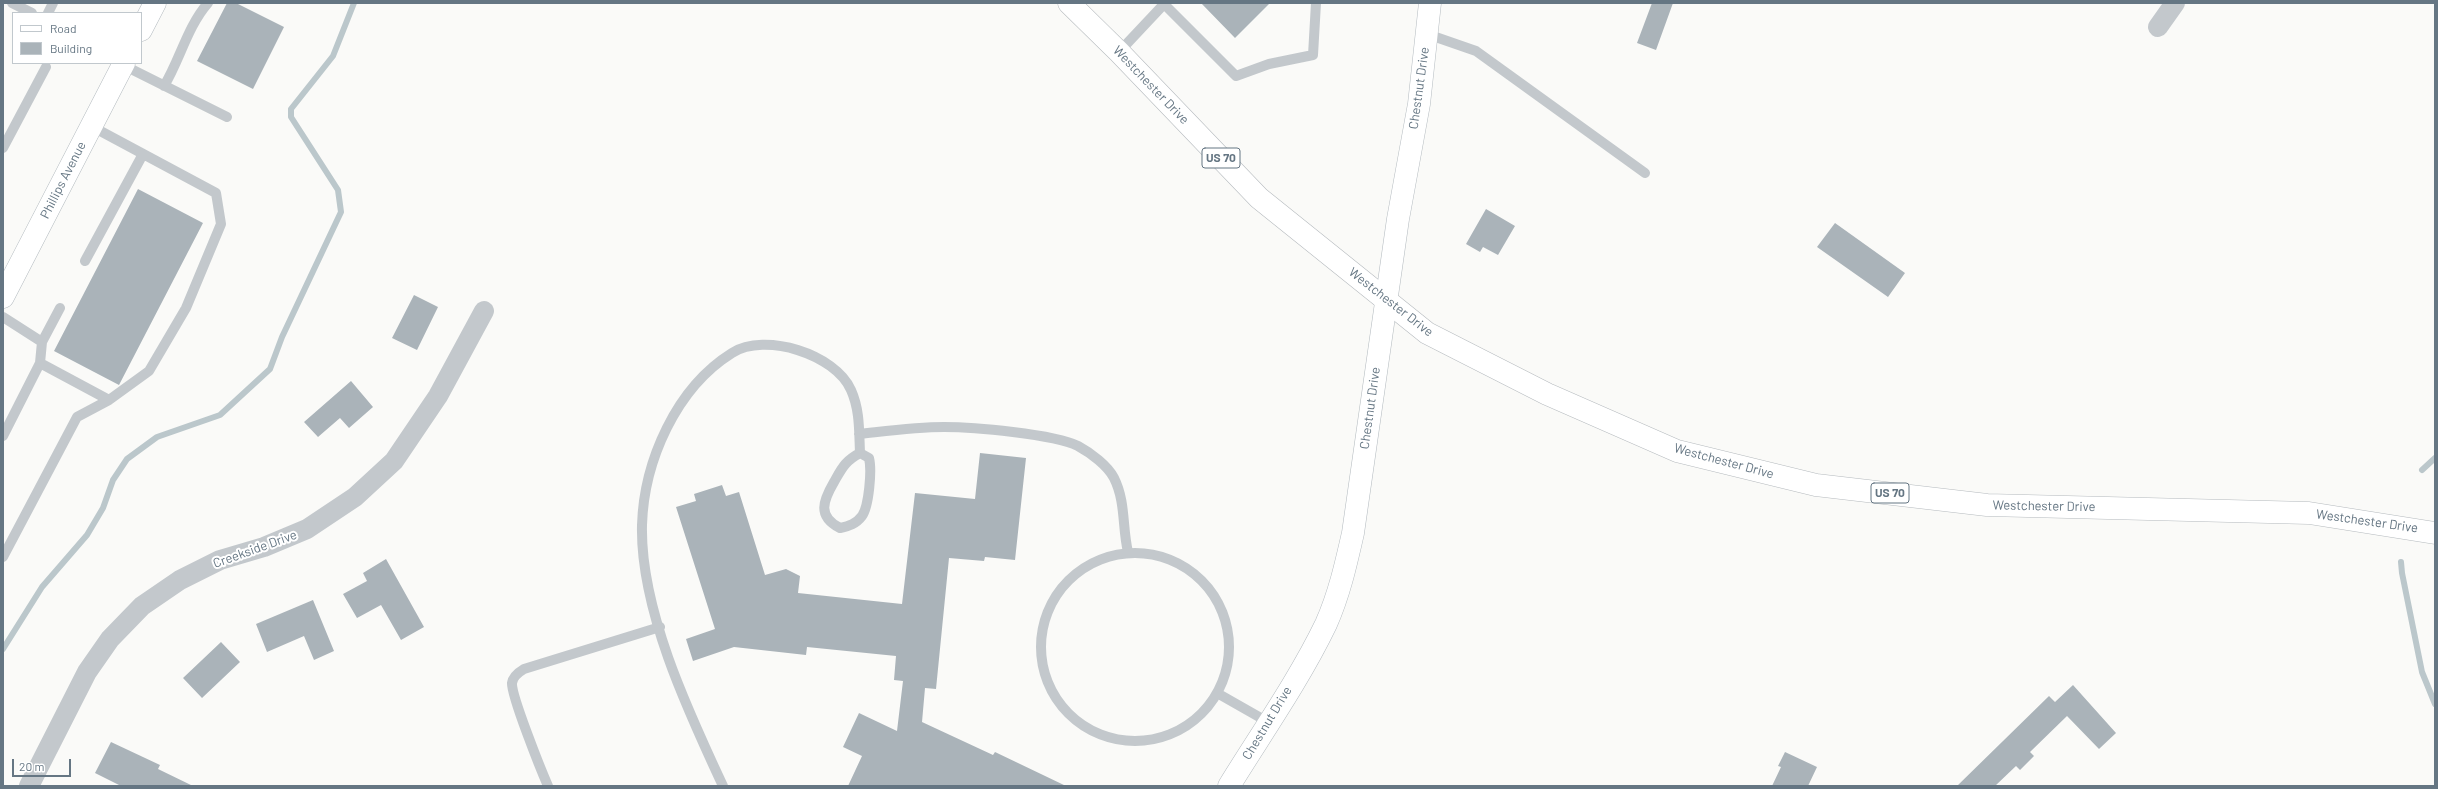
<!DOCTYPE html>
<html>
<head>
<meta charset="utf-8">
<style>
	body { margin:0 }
	#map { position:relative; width:2438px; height:789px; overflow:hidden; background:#fafaf8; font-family:Barlow,sans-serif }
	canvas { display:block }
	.frame { position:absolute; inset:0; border:4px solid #657683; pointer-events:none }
	.legend { position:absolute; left:12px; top:12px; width:130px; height:52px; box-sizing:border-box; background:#fff; border:1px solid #c1c8cd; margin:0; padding:5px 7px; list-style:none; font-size:12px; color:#657683 }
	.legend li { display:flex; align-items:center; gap:8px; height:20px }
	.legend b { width:20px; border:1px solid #c1c8cd }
	.scale { position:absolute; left:12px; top:759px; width:59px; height:18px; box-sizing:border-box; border:2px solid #657683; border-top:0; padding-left:5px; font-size:12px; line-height:14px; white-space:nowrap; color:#657683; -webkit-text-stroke:3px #fff; paint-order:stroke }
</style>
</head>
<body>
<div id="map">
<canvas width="2438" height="789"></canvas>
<div class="frame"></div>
<ul class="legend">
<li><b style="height:5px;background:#fff"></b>Road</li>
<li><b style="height:11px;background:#aab3b9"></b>Building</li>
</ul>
<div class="scale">20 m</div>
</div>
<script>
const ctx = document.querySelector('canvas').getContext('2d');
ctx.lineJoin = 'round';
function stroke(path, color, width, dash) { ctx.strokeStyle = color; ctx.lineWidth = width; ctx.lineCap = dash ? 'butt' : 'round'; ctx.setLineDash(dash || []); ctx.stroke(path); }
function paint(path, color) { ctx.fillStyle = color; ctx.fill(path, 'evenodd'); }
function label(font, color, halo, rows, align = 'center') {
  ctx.font = font + ' Barlow,sans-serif'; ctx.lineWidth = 4; ctx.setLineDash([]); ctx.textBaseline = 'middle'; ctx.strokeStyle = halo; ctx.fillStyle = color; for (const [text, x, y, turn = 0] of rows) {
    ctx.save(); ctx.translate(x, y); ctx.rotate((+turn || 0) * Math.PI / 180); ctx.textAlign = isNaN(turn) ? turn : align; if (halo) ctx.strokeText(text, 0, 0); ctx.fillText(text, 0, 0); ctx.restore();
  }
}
const stream = new Path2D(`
	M2422,470l13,-12
	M2401,562l1,11 20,99 13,32
	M3,649l39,-62 45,-52 16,-27 10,-28 14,-21 30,-22 63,-22 50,-46 12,-32 59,-125 -3,-22 -47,-73v-8l42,-53 21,-53`);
const building = new Path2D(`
	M227,3h9l48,24 -31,62 -56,-28z
	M1201,3h69l-35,35z
	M1652,3h21l-17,47 -19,-7z
	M138,189l65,34 -84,162 -65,-34z
	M1486,209l29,17 -17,29 -15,-8 -3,5 -14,-8z
	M1835,223l70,50 -17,24 -71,-50z
	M414,295l24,12 -21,43 -25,-12z
	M351,381l22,26 -24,21 -9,-10 -22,19 -14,-15z
	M980,453l46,5 -11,102 -30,-3 -1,4 -35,-3 -13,131 -11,-1 -3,34 71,33 2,-3 71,34h-218l14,-30 -19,-9 16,-34 38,18 6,-50 -9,-1 2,-24 -89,-9 -1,8 -72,-8 -41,14 -7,-22 29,-10 -39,-122 20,-6 -2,-7 28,-9 4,11 13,-4 26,83 21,-6 14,7 -2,17 104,11 13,-111 60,6z
	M386,559l38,68 -23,13 -20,-35 -24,13 -14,-24 24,-13 -4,-8z
	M313,600l21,51 -20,9 -10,-24 -37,16 -11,-28z
	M221,642l19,20 -38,36 -19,-20z
	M2073,685l43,48 -17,16 -32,-33 -37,36 4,4 -14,14 -4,-4 -21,20h-38l92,-90 6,6z
	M111,742l49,23 -2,4 35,17h-72l-26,-13z
	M1785,752l32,15 -9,19h-36l9,-19 -3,-1z`);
const lane = new Path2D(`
	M12,3l20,10
	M1164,4l72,72 33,-12 44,-9 3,-52
	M48,13l5,-10
	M1427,34l49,17 169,122
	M1119,52l46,-49
	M123,65l104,52
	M164,86c16,-26 23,-59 44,-83
	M3,148l43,-81
	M85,261l58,-107
	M3,317l39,25 -2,21
	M42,342l18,-34
	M859,434c28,-3 57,-7 85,-7 29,0 110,7 134,19 13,7 30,20 36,32 12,24 8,49 14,74
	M3,436l37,-73 69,37
	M860,453l9,5c3,12 0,48 -7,58 -6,8 -13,10 -22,12 -23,-12 -17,-27 -6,-46 8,-14 11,-21 26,-29z
	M1041 647a94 94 0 1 1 188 0a94 94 0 1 1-188 0Z
	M3,557l74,-140 32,-17 40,-29 37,-63 35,-84 -5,-31 -125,-67
	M1217,693l51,29
	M548,786c-7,-16 -37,-91 -36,-103 1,-7 7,-11 12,-14l136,-42
	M723,786c-35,-75 -83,-177 -81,-261 2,-64 34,-137 90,-172 33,-21 103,1 119,37 9,20 8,41 9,63`);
const street = new Path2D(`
	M2158,27l17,-24
	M29,786l58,-114 23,-33 32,-33 38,-26 40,-20 44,-13 43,-18 48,-32 39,-36 44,-65 46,-85`);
const secondary = new Path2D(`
	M141,30l14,-27
	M3,297l121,-234
	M1229,786c32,-52 70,-106 97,-162 13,-29 20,-60 27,-91l45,-314 21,-115 11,-101`);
const primary = new Path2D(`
	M1069,3l50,49 140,146 168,135 120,61 130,57 139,34 171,20 322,8 126,20`);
const shields = [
	[1221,158,38],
	[1890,493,38]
];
const shieldNames = [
	["US 70",1221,158],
	["US 70",1890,493]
];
const streetNames = [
	["Westchester Drive",1151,85,46],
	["Chestnut Drive",1419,88,-82],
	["Phillips Avenue",63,180,-63],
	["Westchester Drive",1391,302,38],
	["Chestnut Drive",1370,408,-82],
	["Westchester Drive",1724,461,15],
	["Westchester Drive",2044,506,1],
	["Westchester Drive",2367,521,8],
	["Creekside Drive",255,549,-20],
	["Chestnut Drive",1267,723,-59]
];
stroke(stream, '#bbc7cb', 6);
paint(building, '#aab3b9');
stroke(secondary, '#b3babf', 23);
stroke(primary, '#b5babe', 23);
stroke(lane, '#c3c8cc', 10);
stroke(street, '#c3c8cc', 20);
stroke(secondary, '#fff', 22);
stroke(primary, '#fff', 22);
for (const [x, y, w] of shields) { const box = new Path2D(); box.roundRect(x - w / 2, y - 10, w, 20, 3); ctx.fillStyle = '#fff'; ctx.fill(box); stroke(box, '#657683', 1); }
label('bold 12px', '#657683', null, shieldNames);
label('13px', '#657683', '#fff', streetNames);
</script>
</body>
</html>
